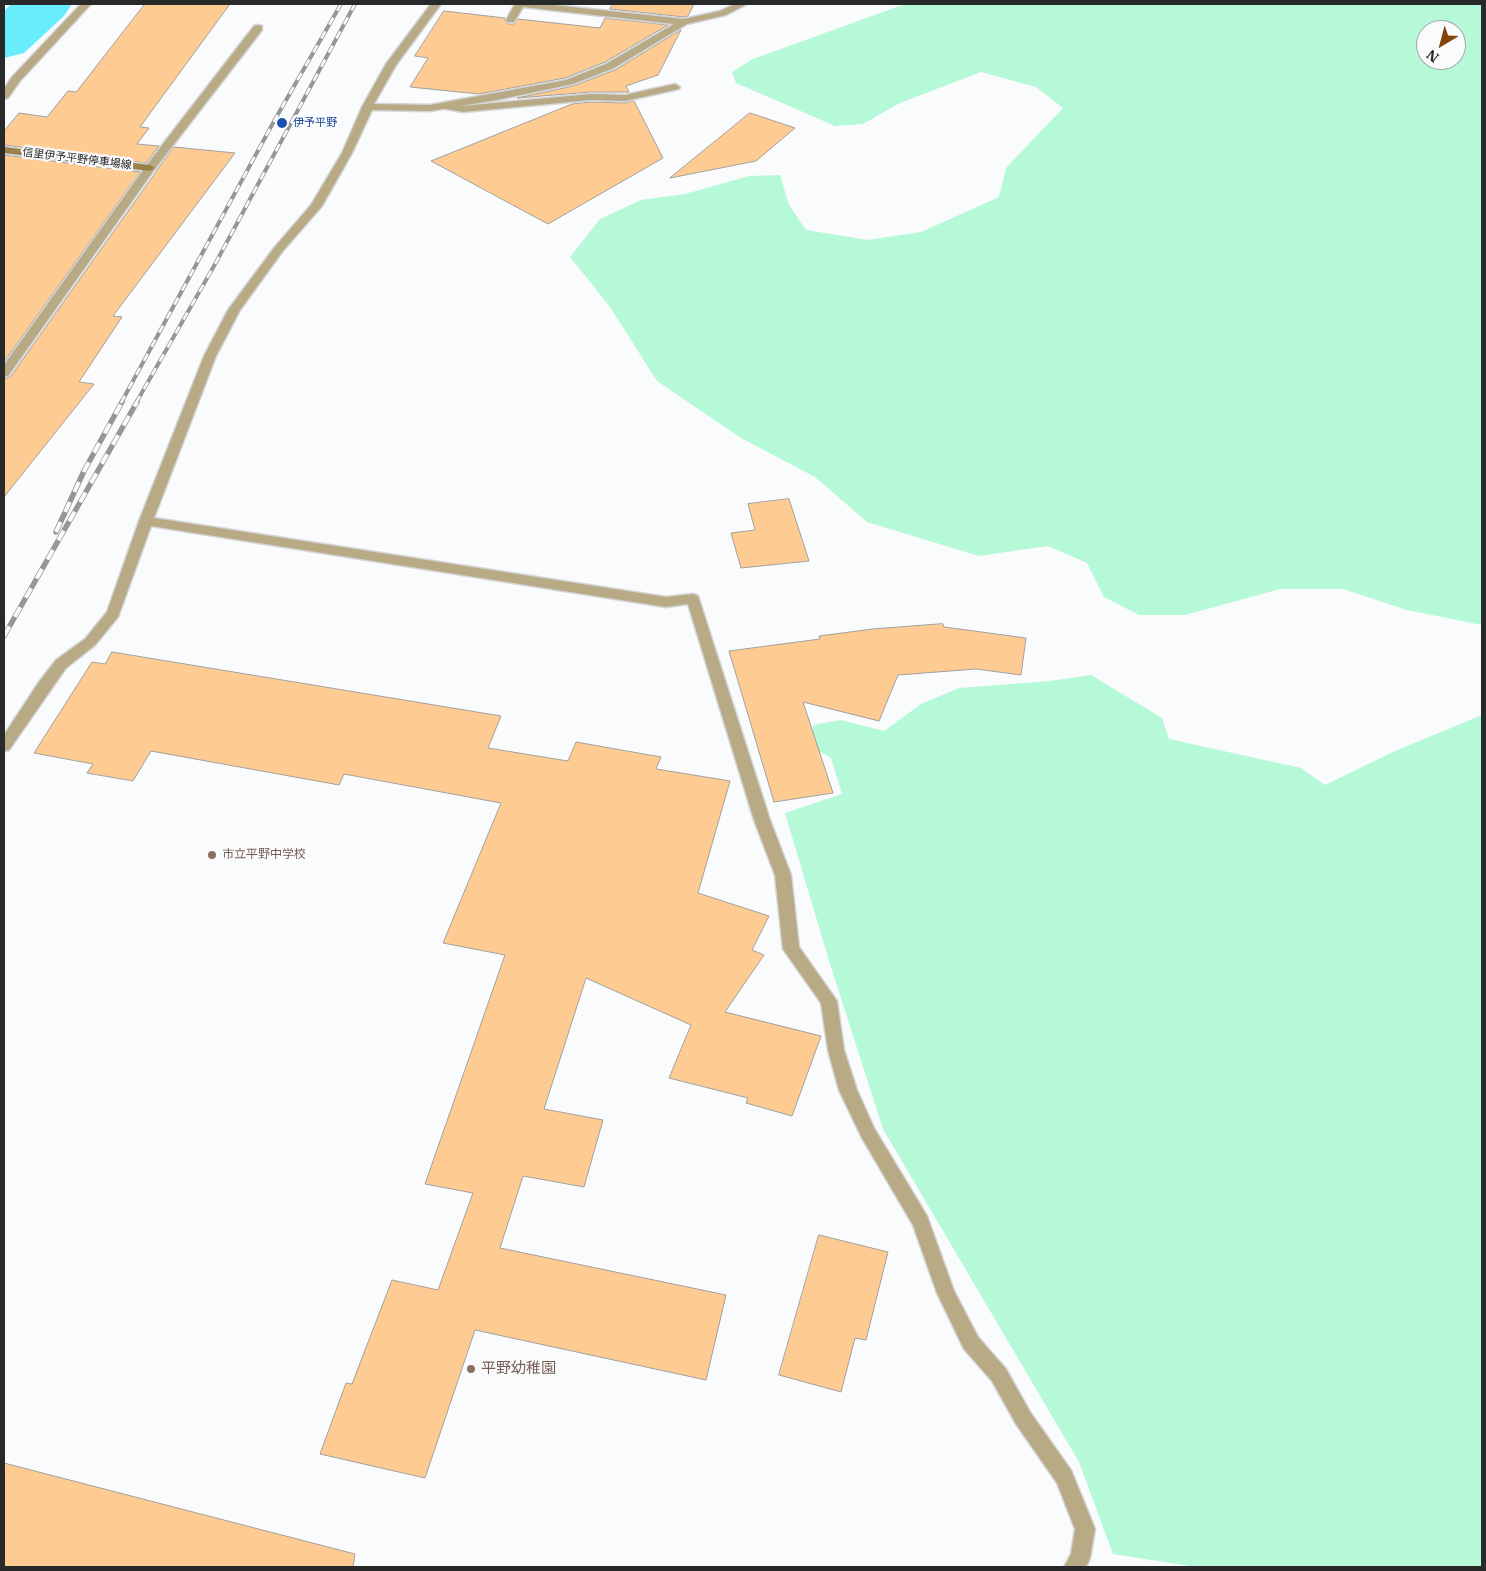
<!DOCTYPE html>
<html>
<head>
<meta charset="utf-8">
<style>
	body { margin:0 }
	#map { position:relative; width:1486px; height:1571px; overflow:hidden; background:#fafbfd; font-family:"IBM Plex Serif",serif }
	canvas { display:block }
	.frame { position:absolute; inset:0; border:5px solid #282929; pointer-events:none }
	.north { position:absolute; left:1416px; top:20px; width:50px; height:50px; box-sizing:border-box; background:#fafbfd; border:1px solid #a6a7a8; border-radius:50%; rotate:217deg; font-size:14px; font-weight:700; line-height:20px; text-align:center; color:#282929 }
	.north::after { content:''; display:block; margin:auto; width:18px; height:22px; background:#84440a; clip-path:polygon(50% 0,100% 100%,50% 72%,0 100%) }
</style>
</head>
<body>
<div id="map">
<canvas width="1486" height="1571"></canvas>
<div class="frame"></div>
<div class="north">N</div>
</div>
<script>
const ctx = document.querySelector('canvas').getContext('2d');
ctx.lineJoin = 'round';
function paint(path, color) { ctx.fillStyle = color; ctx.fill(path, 'evenodd'); }
function stroke(path, color, width, dash) { ctx.strokeStyle = color; ctx.lineWidth = width; ctx.lineCap = dash ? 'butt' : 'round'; ctx.setLineDash(dash || []); ctx.stroke(path); }
function label(font, color, halo, rows, align = 'center') {
  ctx.font = font + ' "IBM Plex Serif","Noto Sans JP",serif'; ctx.lineWidth = 4.5; ctx.setLineDash([]); ctx.textBaseline = 'middle'; ctx.strokeStyle = halo; ctx.fillStyle = color; for (const [text, x, y, turn = 0] of rows) {
    ctx.save(); ctx.translate(x, y); ctx.rotate((+turn || 0) * Math.PI / 180); ctx.textAlign = isNaN(turn) ? turn : align; if (halo) ctx.strokeText(text, 0, 0); ctx.fillText(text, 0, 0); ctx.restore();
  }
}
const green = new Path2D(`
	M905,4h577v621l-75,-15 -64,-21h-63l-95,26h-46l-35,-18 -17,-34 -39,-17 -69,10 -112,-34 -52,-45 -74,-39 -84,-57 -47,-74 -40,-50 30,-38 41,-19 44,-6 64,-18 31,-1 9,30 17,25 62,10 53,-8 78,-35 7,-29 57,-60 -27,-21 -55,-15 -81,31 -37,21 -28,2 -99,-43 -4,-11 21,-13zM1426,30h30v30h-30z
	M1091,675l71,43 7,21 132,29 24,17 68,-33 89,-37v852h-286l-83,-13 -34,-92 -196,-333 -53,-165 -45,-151 57,-19 -11,-36 -18,-10v-23l28,-5 43,11 37,-27 38,-16 91,-7z`);
const river = new Path2D(`
	M11,4h61l-8,12 -40,37 -20,5v-47z`);
const building = new Path2D(`
	M145,4h85l-90,123 9,1 -12,16 22,2 -13,17 -142,-18v-14l15,-18 28,4 21,-26 8,1z
	M613,4h81l-6,12 -4,1 -74,-8z
	M444,11l61,7 -1,2 4,4h6l4,-5 82,9 5,-10 63,7 -63,37 -40,16 -86,16 -69,-7 18,-29 -13,-2z
	M681,30l-23,45 -32,11 3,6h-38l-74,6 56,-12 42,-16z
	M634,101l29,57 -115,66 -117,-63 141,-57 19,-2 34,1z
	M750,113l45,15 -39,33 -86,17z
	M174,147l61,6 -122,163 9,1 -43,65 15,2 -90,113v-118l6,-2z
	M4,155l136,17 -136,190z
	M789,499l20,62 -68,7 -10,-35 24,-3 -7,-26z
	M943,624l1,3 82,11 -5,37 -45,-6 -78,6 -19,46 -76,-19 30,91 -59,9 -45,-151 91,-12 -1,-3 54,-7z
	M112,652l389,64 -13,32 80,13 8,-19 85,15 -5,12 74,12 -32,112 71,23 -17,34 12,5 -39,57 96,24 -29,80 -46,-13 2,-5 -79,-20 22,-53 -105,-47 -42,131 59,11 -19,67 -61,-11 -23,72 226,47 -20,85 -231,-50 -50,148 -105,-24 26,-71 6,1 40,-104 46,10 35,-97 -48,-9 80,-229 -62,-12 58,-140 -157,-29 -5,11 -188,-34 -18,30 -46,-8 6,-9 -59,-11 58,-91 13,2z
	M819,1235l69,17 -22,88 -11,-2 -14,54 -62,-17z
	M4,1463l351,91 -2,13h-349z`);
const lane = new Path2D(`
	M675,84l5,3 -1,2 -54,12 -34,-1 -128,12 -22,-4 -1,-2 5,-3 18,3 128,-12 34,1z`);
const street = new Path2D(`
	M81,4h10l-71,77 -12,17 -4,1v-10l8,-12z
	M431,4h10l-45,61 -22,39 56,1 136,-25 40,-16 68,-40 -151,-17 -9,15h-6l-2,-2 9,-16h29l140,15 36,-8 15,-7h12l-21,11 -39,9 -73,44 -41,16 -76,16 -67,11 -58,-1 -20,43 -30,53 -40,46 -42,58 -24,46 -62,162 512,79 27,-3 5,2 72,224 21,55 8,72 38,54 7,49 13,40 17,38 53,88 27,75 24,46 28,32 24,43 41,58 24,59 -5,29 -4,9h-22l7,-13 4,-25 -18,-46 -41,-59 -24,-43 -28,-32 -27,-56 -24,-68 -51,-87 -23,-48 -11,-40 -7,-47 -38,-54 -8,-74 -21,-55 -66,-216 -22,3 -515,-81 -33,91 -23,28 -29,23 -57,82 -5,1v-16l35,-53 17,-22 29,-21 22,-27 32,-91 65,-165 24,-46 46,-62 37,-43 31,-52 20,-46 24,-43z
	M258,25l4,1v4l-108,140 -146,206 -4,1v-12l142,-199 108,-140z`);
const secondary = new Path2D(`
	M4,147l146,18 5,3 -5,3 -146,-18z`);
const railFar1 = new Path2D(`
	M121,403l152,-280 68,-119
	M136,403l78,-137 141,-262`);
const rail = new Path2D(`
	M56,532l28,-61 38,-69
	M4,636l133,-234`);
const markers = [
	[282,123,6,"#1a4fb4"],
	[212,855,5,"#8d6e63"],
	[471,1369,5,"#8d6e63"]
];
const farTransitnames = [
	["伊予平野",293,123]
];
const farStreetnames = [
	["信里伊予平野停車場線",77,159,7]
];
const educationNames = [
	["市立平野中学校",222,855]
];
const nearEducationnames = [
	["平野幼稚園",481,1369]
];
paint(green, '#b6f9d8');
paint(river, '#69edfd');
paint(building, '#fecc92');
stroke(building, '#a1a09e', 1);
stroke(lane, '#d4d5d7', 3);
stroke(street, '#d4d5d7', 3);
stroke(secondary, '#d4d5d7', 3);
paint(lane, '#b9aa86');
paint(street, '#b9aa86');
paint(secondary, '#99824a');
stroke(railFar1, '#959697', 4);
stroke(rail, '#959697', 5.5);
stroke(railFar1, '#fafbfd', 2.5, [8]);
stroke(rail, '#fafbfd', 4, [11]);
for (const [x, y, r, color] of markers) { const dot = new Path2D(); dot.arc(x, y, r, 0, 2 * Math.PI); ctx.fillStyle = color; ctx.fill(dot); stroke(dot, '#fafbfd', 2); }
label('11px', '#164399', '#fafbfd', farTransitnames, 'left');
label('11px', '#282929', '#fafbfd', farStreetnames);
label('12px', '#785e54', '#fafbfd', educationNames, 'left');
label('15px', '#785e54', '#fafbfd', nearEducationnames, 'left');
</script>
</body>
</html>
